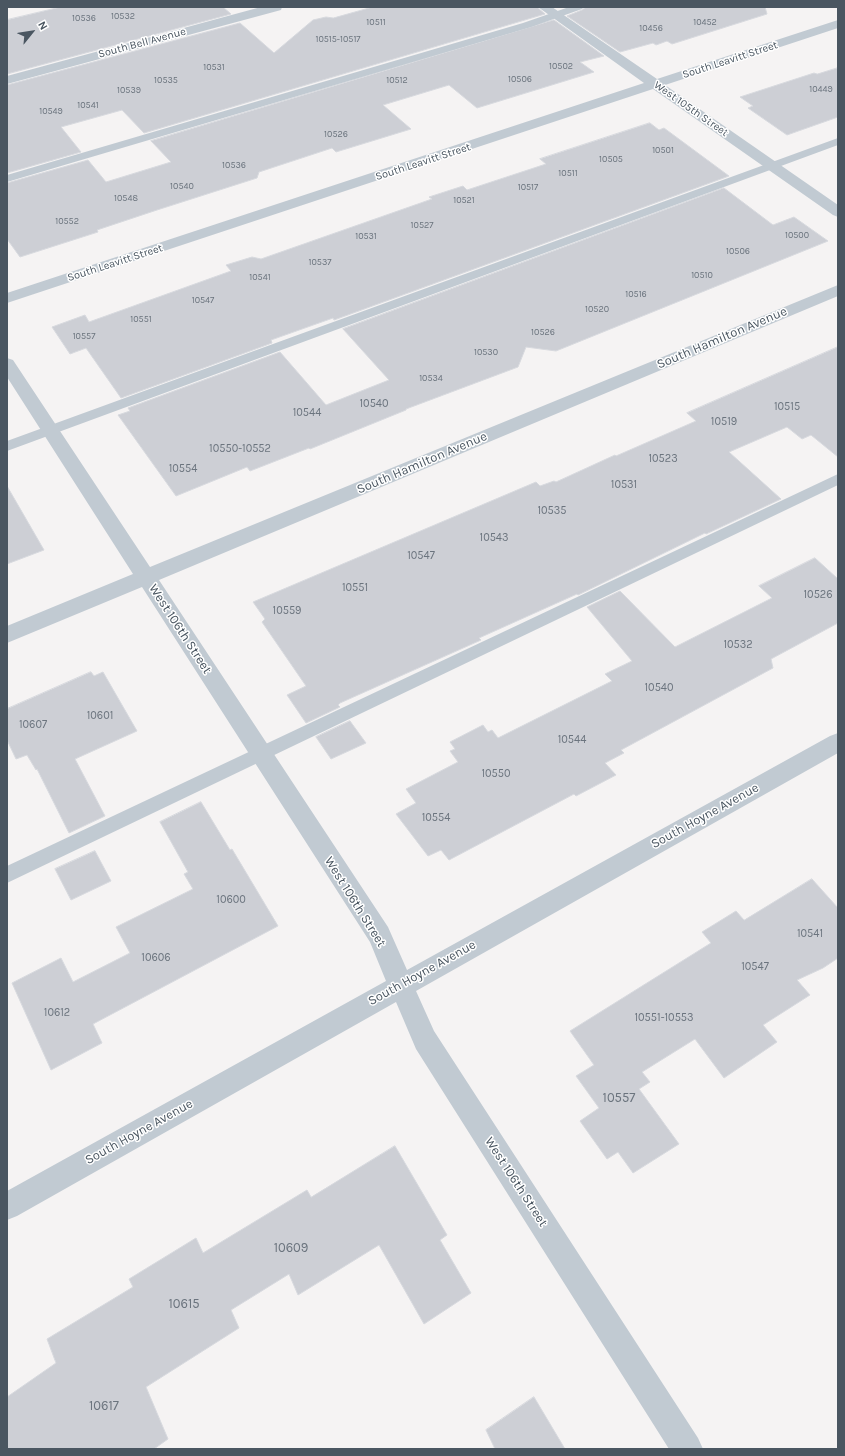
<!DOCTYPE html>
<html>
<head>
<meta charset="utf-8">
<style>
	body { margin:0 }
	#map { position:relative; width:845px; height:1456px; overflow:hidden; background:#f5f3f3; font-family:Karla,sans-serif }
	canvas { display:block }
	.frame { position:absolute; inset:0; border:8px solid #4a5661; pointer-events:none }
	.north { position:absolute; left:12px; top:12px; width:40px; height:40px; -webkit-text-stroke:3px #fff; paint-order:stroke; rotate:60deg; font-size:11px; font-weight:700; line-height:16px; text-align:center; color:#4a5661 }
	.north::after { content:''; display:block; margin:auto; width:14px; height:18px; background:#4a5661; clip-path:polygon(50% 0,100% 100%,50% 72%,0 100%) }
</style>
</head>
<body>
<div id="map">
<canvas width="845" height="1456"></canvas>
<div class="frame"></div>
<div class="north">N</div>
</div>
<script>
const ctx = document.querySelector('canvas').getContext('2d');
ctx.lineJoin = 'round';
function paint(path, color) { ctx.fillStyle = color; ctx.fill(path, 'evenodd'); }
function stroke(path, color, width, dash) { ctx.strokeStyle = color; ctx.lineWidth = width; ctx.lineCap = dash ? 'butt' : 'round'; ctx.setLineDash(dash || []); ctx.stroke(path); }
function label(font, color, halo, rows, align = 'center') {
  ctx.font = font + ' Karla,sans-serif'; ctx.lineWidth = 3; ctx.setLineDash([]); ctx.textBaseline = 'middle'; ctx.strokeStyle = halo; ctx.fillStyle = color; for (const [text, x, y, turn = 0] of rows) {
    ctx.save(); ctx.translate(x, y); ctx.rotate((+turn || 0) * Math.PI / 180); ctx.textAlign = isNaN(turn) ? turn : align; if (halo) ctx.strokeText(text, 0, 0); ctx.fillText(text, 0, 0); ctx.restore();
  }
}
const building = new Path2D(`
	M61,7h162l8,7 -224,60v-54z
	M373,7h164l8,7 -401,119 -22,-23 -61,17 20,25 -74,21v-88l233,-62 34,30 39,-33 13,-3 7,1z
	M586,7h179l2,7 -95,30 -5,-3 -11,4 -3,-2 -33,9 -53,-36 15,-6z
	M554,20l50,36 -24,6 14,10 -117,36 -28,-23 -66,20 28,24 -75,23 -4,-4 -73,24 -2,6 -100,32 -60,20 1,2 -78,25 -13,-18v-56l81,-23 18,22 65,-20 -20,-21z
	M838,68v49l-51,18 -39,-27 5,-2 -13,-9 74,-24 3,1z
	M650,123l9,7 5,-2 65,48 -395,144 -1,-2 -62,22 1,3 -151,55 -35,-50 -16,6 -18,-27 33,-12 4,7 142,-51 -5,-6 26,-8 9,2 171,-60 -3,-2 34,-11 4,4 79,-26 -6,-5z
	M724,188l49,37 21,-8 34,24 -272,110 -30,-4 -8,20 -112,42v1l-96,39 -1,-1 -59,23 -3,-4 -71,29 -58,-81 12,-4 -2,-3 152,-56 46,53 63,-25 -46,-51z
	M838,347v110l-27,-22 -9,4 -15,-12 -58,25 52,47 -75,35 -1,-1 -127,62 -1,-1 -98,44 2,2 -141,63 -2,2 2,2 -34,16 -19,-28 19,-9 -44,-64 3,-3 -12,-17 283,-120 4,4 14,-5 2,1 59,-27 1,1 80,-35 -9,-8z
	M7,486l37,64 -37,14z
	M815,558l23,21v44l-67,36 2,9 -152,82 3,3 -19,10 11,12 -40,21 -2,-2 -125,66 -8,-10 -13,6 -32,-42 20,-11 -10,-14 52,-27 -8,-11 5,-2 -5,-7 33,-17 5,7 4,-2 6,8 114,-57 -7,-7 27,-13 -45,-54 33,-16 55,56 97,-49 -13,-12z
	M91,672l3,4 9,-4 34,59 -62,28 30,57 -36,17 -32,-64 -1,1 -9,-15 -11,4 -9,-19v-31z
	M350,721l16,22 -35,16 -15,-22z
	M201,802l29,48 2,-1 46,77 -185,98 9,19 -51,27 -39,-87 49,-25 12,24 57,-29 -14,-26 77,-38 -9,-15 4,-2 -28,-50z
	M95,851l16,30 -40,19 -16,-31z
	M812,879l26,29v50l-15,10 -26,12 13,15 -47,30 14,17 -53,36 -29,-39 -53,33 8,10 -11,7 40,55 -46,29 -15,-21 -11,7 -27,-38 19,-13 -23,-32 18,-11 -24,-34 141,-88 -9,-11 34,-21 8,9z
	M395,1146l52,89 -7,5 31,53 -47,31 -45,-79 -81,50 -9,-21 -58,36 8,18 -93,59 22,52 -14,10h-147v-52l49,-34 -9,-24 86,-52 -4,-8 67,-41 7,15 104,-63 4,7z
	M534,1397l31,52h-70l-9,-19z`);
const service = new Path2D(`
	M569,7h15l-2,2 -51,18 -524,155v-7l516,-152z
	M838,138v7l-831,306v-10z
	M838,474v11l-831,398v-17z`);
const minor = new Path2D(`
	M261,7h21l-1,3 -274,74v-8z
	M538,7h14l105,72 181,-59v8l-173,57 173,120v12l-5,-2 -180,-126 -646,214v-10l637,-210z
	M838,285v11l-679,284 229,347 19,43 423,-234 8,-3v20l-422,238 18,40 264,407 5,11h-34l-253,-400 -20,-47 -379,214 -10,4v-29l379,-210 -16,-39 -228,-355 -135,56v-17l126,-52 -126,-197v-19l6,2 137,207z`);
const farNumbernames = [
	["10532",123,16],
	["10536",84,18],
	["10511",376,22],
	["10452",705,22],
	["10456",651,28],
	["10515-10517",338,39],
	["10502",561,66],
	["10531",214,67],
	["10506",520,79],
	["10535",166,80],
	["10512",397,80],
	["10449",821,89],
	["10539",129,90],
	["10541",88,105],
	["10549",51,111],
	["10526",336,134],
	["10501",663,150],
	["10505",611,159],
	["10536",234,165],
	["10511",568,173],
	["10540",182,186],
	["10517",528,187],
	["10548",126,198],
	["10521",464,200],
	["10552",67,221],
	["10527",422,225],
	["10500",797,235],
	["10531",366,236],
	["10506",738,251],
	["10537",320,262],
	["10510",702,275],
	["10541",260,277],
	["10516",636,294],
	["10547",203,300],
	["10520",597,309],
	["10551",141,319],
	["10526",543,332],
	["10557",84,336],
	["10530",486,352],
	["10534",431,378]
];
const farStreetnames = [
	["South Bell Avenue",142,43,-15],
	["South Leavitt Street",730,60,-18],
	["West 105th Street",691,109,35],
	["South Leavitt Street",423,162,-18],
	["South Leavitt Street",115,263,-18]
];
const numberNames = [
	["10540",374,404],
	["10515",787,407],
	["10544",307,413],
	["10519",724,422],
	["10550-10552",240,449],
	["10523",663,459],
	["10554",183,469],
	["10531",624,485],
	["10535",552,511],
	["10543",494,538],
	["10547",421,556],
	["10551",355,588],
	["10526",818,595],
	["10559",287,611],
	["10532",738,645],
	["10540",659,688],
	["10601",100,716],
	["10607",33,725],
	["10544",572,740],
	["10550",496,774],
	["10554",436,818],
	["10600",231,900],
	["10541",810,934],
	["10606",156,958],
	["10547",755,967],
	["10612",57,1013],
	["10551-10553",664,1018]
];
const streetNames = [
	["South Hamilton Avenue",722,338,-23],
	["South Hamilton Avenue",422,463,-23],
	["West 106th Street",180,629,57],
	["South Hoyne Avenue",705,816,-29],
	["West 106th Street",355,902,58],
	["South Hoyne Avenue",422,973,-29],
	["South Hoyne Avenue",139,1132,-29],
	["West 106th Street",516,1182,57]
];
const nearNumbernames = [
	["10557",619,1098],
	["10609",291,1248],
	["10615",184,1304],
	["10617",104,1406]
];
paint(building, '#cdcfd5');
stroke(building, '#d7d9de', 1);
paint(service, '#c1cad2');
paint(minor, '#c1cad2');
label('9px', '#6b747e', null, farNumbernames);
label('11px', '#4a5661', '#fff', farStreetnames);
label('11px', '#6b747e', null, numberNames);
label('13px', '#4a5661', '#fff', streetNames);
label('13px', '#6b747e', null, nearNumbernames);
</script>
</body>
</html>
